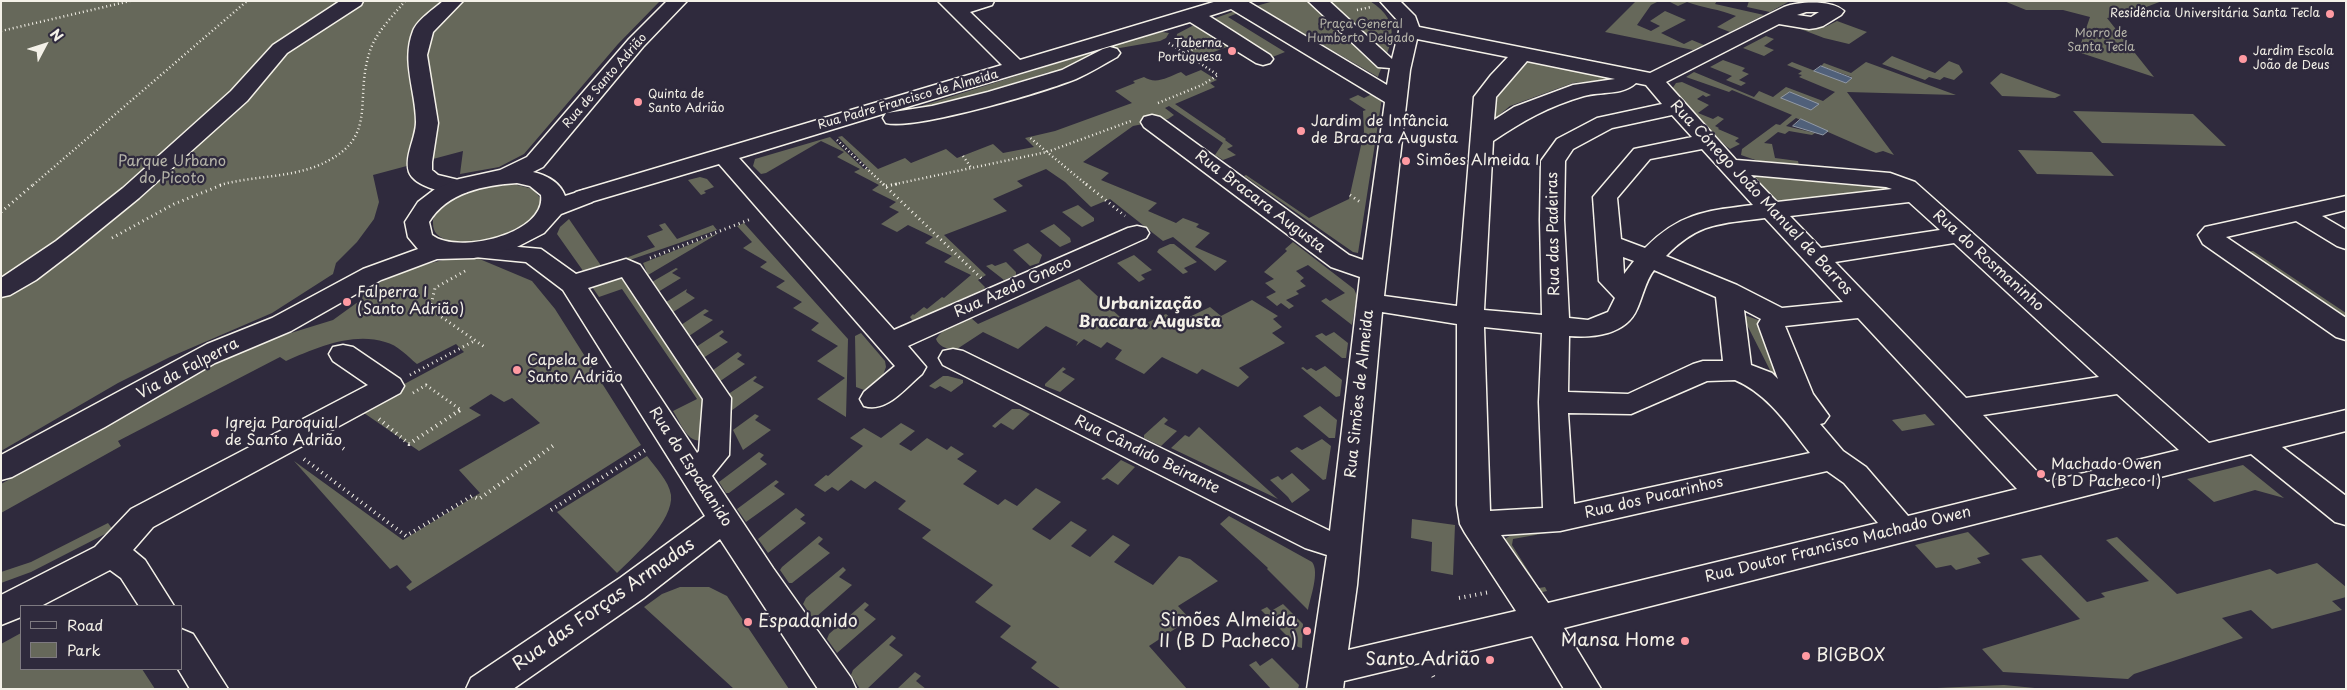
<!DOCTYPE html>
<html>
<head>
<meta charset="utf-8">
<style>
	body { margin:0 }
	#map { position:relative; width:2347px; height:690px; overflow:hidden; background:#2f2a3d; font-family:"Playpen Sans",sans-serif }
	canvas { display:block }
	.frame { position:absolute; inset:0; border:2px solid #f4f1e8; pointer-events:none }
	.legend { position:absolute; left:20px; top:605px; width:162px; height:65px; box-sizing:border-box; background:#2f2a3d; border:1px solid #7e7a81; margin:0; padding:6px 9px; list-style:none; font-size:15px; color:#f4f1e8 }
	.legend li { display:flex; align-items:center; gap:10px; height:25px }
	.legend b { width:25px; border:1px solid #7e7a81 }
	.north { position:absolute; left:20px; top:20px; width:50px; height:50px; -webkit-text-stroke:4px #2f2a3d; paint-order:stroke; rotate:50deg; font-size:14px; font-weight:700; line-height:20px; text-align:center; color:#f4f1e8 }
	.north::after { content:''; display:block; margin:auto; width:18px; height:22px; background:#f4f1e8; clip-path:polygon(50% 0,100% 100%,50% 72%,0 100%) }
</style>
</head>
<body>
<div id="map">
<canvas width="2347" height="690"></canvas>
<div class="frame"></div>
<ul class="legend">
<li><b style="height:6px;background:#2f2a3d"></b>Road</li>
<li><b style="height:14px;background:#66685a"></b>Park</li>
</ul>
<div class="north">N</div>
</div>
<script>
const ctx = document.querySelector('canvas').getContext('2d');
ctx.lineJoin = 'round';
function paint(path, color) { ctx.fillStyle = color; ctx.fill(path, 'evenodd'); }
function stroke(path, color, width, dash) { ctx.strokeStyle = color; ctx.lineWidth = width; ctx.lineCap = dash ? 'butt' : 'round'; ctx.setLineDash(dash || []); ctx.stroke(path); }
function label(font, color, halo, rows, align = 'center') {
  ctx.font = font + ' "Playpen Sans",sans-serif'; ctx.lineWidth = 4.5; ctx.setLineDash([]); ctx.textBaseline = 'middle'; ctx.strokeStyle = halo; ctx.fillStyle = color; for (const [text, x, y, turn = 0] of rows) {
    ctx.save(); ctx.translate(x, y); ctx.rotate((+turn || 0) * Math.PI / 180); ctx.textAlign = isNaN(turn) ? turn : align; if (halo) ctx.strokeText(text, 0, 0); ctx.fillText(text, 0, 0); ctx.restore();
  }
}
const green = new Path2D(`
	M1,1h659l-42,43 -94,110 -25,13 -39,7 3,-23 -90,24 6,27 -5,17 -17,23 -21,21 -3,11 -61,39 -102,44 -52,26 -117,68z
	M1274,1h96c35,23 20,44 8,76l-122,-71z
	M1636,1h23l-8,4 -14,20 14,6 9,-5 -10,-5 15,-10 21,9 -25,13 23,11 8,-4 12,5 -11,5 -88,-18z
	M1668,1h49l-2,3 49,11 -34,17 -13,-5 19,-11c-17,-7 -33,-8 -49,-14l-9,4z
	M1749,1h41l-20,11 -23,-5z
	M2004,1h158l-34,13 -21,4 47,59 -76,-25 12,-35 -27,-7h-37z
	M1235,11l3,2 -10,4 57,35 -15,6 -60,-38z
	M1837,21l30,11 -18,12 -25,-6 -26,-10 27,-1z
	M1194,25l11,3 42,26 -5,2 -15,-9 -27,10 -24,-16 1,-7z
	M1162,32l7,1 -3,5 -6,3 -46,8 -3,-4z
	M1766,36l8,3 -10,7 10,4 -10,6 -21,-8z
	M1089,53l4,4 -39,19 -5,-4 -83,26 4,4 -71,11z
	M1892,56l43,17 14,-12 10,4 4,7 -9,8 -10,-3 -4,3 -11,-3 -4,3 -43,-16z
	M1723,60l22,8 -3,3 7,3 -10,6 7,3 -5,3 -15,-6 6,-4 -22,-9z
	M1528,62h6l83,17 -44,4 -63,23 -11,9 7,3 -17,12 4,-32 31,-35z
	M1792,62l54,21 6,-6 -31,-11 3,-3 27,10 15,-11 90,33 -109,-3 47,63 -11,-4 -7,2 -80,-35 -10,8 29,7 -3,2 -23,-4 -4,3 -7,-2 -14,11 8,1 3,14 23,3 1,5 -38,-4 -20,-7 1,-6 34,-25 4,1 12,-10 -60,-25 -3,2 -43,-15 8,-5 60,25 5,-6 14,6 13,-10 37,14 12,-9 -36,-15 3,-2 -4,-1 4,-3 -15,-6z
	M1201,70l16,10 -7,3 5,4 -40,17 51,35 -1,1 8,6 -6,3 9,6 -13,5 -8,-5 8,-12 -54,-37 -4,2 9,7 -6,4 -35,7 -50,36 26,11 -8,7 56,23 -9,8 28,12 7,-5 16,6 -3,3 14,6 -15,14 32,14 -12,10 -42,-34 -10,4 -53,-42 -19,8 -26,-25 -19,-13 -29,12 6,5 -30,13 14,12 -63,24 42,40 -8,5 7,7 -1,2 -71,32 -3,-4 3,-3 1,1 10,-8 3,2 15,-12 2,1 27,-23 -27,-13 8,-6 -27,-13 8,-6 -25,-12 -11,7 -16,-8 18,-12 -10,-5 7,-5 -24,-12 7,-5 -25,-13 6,-3 -23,-12 7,-5 -23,-11 -55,32 -5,1 -8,-8 2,-7 75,-22 34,32h5l-31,-32 4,-1 36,33 27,-11 6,5 35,-14 11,9 36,-14 10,9 31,-6 -9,-9 30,-7 77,-28 -17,-12 20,-8 -2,-2 11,-4c12,8 24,0 37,-5l5,4z
	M2001,73l60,22 -6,3 -53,-2 -12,-13z
	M1682,82l29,13 -5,2 -3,-2 -6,4 12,6 -11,8 15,6 5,-3 6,3 -9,7 4,2 -1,1 21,9 -4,3 5,3 -10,5 -4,-3 -49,-49 -5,-8 4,-6z
	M1374,93l8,5 -24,155 -5,-1 -109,-76 2,-1 63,43 40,-19 15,-67 -1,-21 3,-1 -17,-11 9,-4 6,3z
	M2073,111l120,3 33,32 -124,-3z
	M2018,150l74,2 22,24 -77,-2z
	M1755,175l139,13 4,4 -118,13 -25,-26z
	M700,177l7,2 7,8 -10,4 2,2 -5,2 -13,-15z
	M509,183l24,6 8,10c1,34 -70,53 -95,41 -8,-4 -13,-7 -13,-17 1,-29 55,-37 76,-40z
	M1078,205l16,13v3l-12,6 -20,-15z
	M569,219l33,48 53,-20 -8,-11 16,-6 -4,-5 6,-2 12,16 36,-14 4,5 -131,45 -29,-41 3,-7z
	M744,223l104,116 -2,78 -29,-18 28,-21 -28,-17 21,-15 -27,-16 8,-7 -26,-15 9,-6 -26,-15 9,-6 -25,-14 7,-5 -24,-14 9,-6 -15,-16z
	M1054,224l16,14 1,4 -11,5 -20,-16z
	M719,233l-71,42 -5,-12z
	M1293,242l61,47 3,7 -5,29 -31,-24 5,-3 4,3 15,-8 -37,-28 -12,6 8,7 -4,3 6,5 -10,5 3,3 -13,6 8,6 -5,3 -8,-6 -4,3 -11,-9 10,-5 -11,-9 9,-4 -10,-7 23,-21 -2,-2z
	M1028,243l14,12 -3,8 -9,3 -17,-16z
	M1170,244h4l23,18 -13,6 4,4 -5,2 -26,-22 2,-3z
	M2253,251l93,62v8l-102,-69z
	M470,255l62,26 23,28 86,136 -231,146 -4,-4 6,-5 -15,-17 -7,4 -96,-108 109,79 77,-47 -21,-23 81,-47 -28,-25 -8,4 -13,-8 -22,14 12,7 -62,36 -55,-38 -18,10 -5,-5 123,-66 -8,-8 -39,20c-10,-8 -19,-19 -32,-22 -33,-10 -69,6 -99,19l-6,-4 -162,84 3,5 -120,67v-29l241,-136 91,-28 29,-21 2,-8c32,-19 70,-31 106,-36z
	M1134,255l18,15 -11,5 4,4 -6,3 -22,-19z
	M1006,262l10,10v3l-12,5 -18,-14 6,-2 3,2z
	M676,268l2,1 -6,4 9,5 -23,14 -6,-10z
	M621,271l89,129 -7,40c-16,4 -22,-17 -30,-29l24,-12 -75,-110 -23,8 -11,-16z
	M1079,279l54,50 33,-15 11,9 33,-16 11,9 31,-16 26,16 -5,3 9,8 -10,6 13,10 -46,25 10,9 -11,10 -36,-18 -5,5 -35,-17 -18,17 -29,-15 7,-9 -15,-8 -6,6 -17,-9 -8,7 2,-4 -32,-16 -28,23 -35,-17 -26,17c-9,1 -18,-2 -21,-10 7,-12 24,-16 35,-21l7,6z
	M687,289l-1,3 9,6 -25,16 -7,-10z
	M705,309l4,2 -6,4 10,5 -27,18 -8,-11z
	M1747,316l14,5 21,59h-7l-32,-63z
	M722,330l2,2 -5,4 9,6 -28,18 -7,-11z
	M1334,332l14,11 -2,15h-4l-27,-22 7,-3 4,3z
	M861,333l24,28 1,6 -3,8 -19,15 -8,-3 -1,-51z
	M738,352l4,3 -5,4 8,5 -29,20 -7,-11z
	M1325,366l17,14 -2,16 -4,1 -35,-29 2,-1 4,3 4,-2 5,3z
	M1063,367l3,2 -4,3 13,7 -15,13 -15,-6v-2z
	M755,376l2,1 -4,4 11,6 -40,29v-19z
	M943,376h5l15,4v3l-12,9 -11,-6 -5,3 -6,-3z
	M1320,406l17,14 -2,18h-6l-26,-22z
	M1012,409h8l10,5 -17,16 -12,-7 -6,5 -3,-2z
	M755,414l4,2 -4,4 16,10 -28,20 -10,-20z
	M1925,414l10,11 -33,6 -10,-11z
	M1164,417l4,3 -4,4 13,7 -16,15 -17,-8v-3z
	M901,423l14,8 -16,13 12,7 16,-13 20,12 4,-4 13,8 -7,5 20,12 -14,13 35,21 7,-6 12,7 19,-18 25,14 -29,27 18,11 21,-19 16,9 -16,16 19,11 23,-22 17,10 -16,17 39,23 26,-29 11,3 28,22 -40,25 12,13 -41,27 38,43h-126l-30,-21 6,-6 -37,-25 11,-11 -36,-24 18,-17 -71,-47 9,-8 -33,-21 8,-8 -31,-20 -10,8 -14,-9 -13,11 -6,-4 -7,5 -11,-7 12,-10 2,1 35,-30 -13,-8 14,-10 17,10z
	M1199,427l79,72 -107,-51 14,-13 4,2z
	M1322,439l9,7 -5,33 -3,1 -33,-29 7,-4 5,3z
	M759,452l5,3 -4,4 7,5 -38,29h-3l-7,-11z
	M647,456c8,11 22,25 24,39 3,25 -37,62 -54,78l-60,-61z
	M1121,460l14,7 -17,18 -11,-7 -3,2 -3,-1z
	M2243,465l41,33 -29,-8 -41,12 -27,-23z
	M1292,473l18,17 -18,13 -4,-6 -18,-17 8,-4 4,4z
	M776,480l3,2 -5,4 11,8 -39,28 -9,-13z
	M796,508l9,7 -5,4 6,4 -38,30 -10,-14z
	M1229,516l83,46c8,10 -2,36 -4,48l-41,-41 1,-1 -48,-44z
	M1412,519l43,6 -2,50 -22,-4 1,-29 -21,-4z
	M1589,522l2,3 -78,14 -1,6 27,43 6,-1 2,4 -9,2 -32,-49 -1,-5 6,-4z
	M108,523l5,7 -82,42 -30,11v-11l30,-10z
	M1968,532l22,22 -13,4 4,5 -25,7 -5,-5 -15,3 -21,-23z
	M819,536l4,3 -5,5 12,9 -38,30h-3l-9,-13 2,-3z
	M2117,537l60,57 93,-25 7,5 40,-11 29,24v10l-14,4 10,9 -70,19 -21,-19 -29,8 21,20 -109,36 -6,5 -125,-7 -21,-23 98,-30 -59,-60 20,-4 46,47 18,-5 -4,-4 48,-12 -43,-41z
	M843,567l3,3 -7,7 13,8 -36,32h-4l-9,-13 3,-6z
	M680,587h29l18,9 62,93h-55l-90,-82 18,-13z
	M865,602l4,3 -5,5 12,9 -39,34 -10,-14 2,-5z
	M1283,604l20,20 -1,24 -4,-1 -37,-37 6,-3 4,4z
	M21,633v36h121l13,20h-154v-45z
	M892,635l4,3 -7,7 14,10 -36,34h-7l-9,-14 2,-5z
	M1272,658l27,27 -1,4h-27l-22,-24 7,-4 4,5z
	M915,672l6,4 -5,5 10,8h-29z
	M2004,685l41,4 -108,-1z`);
const water = new Path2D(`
	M1821,66l31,12 -6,5 -32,-12z
	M1790,92l29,12 -8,6 -30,-12z
	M1801,119l27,12 -5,4 -30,-9z`);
const pathFar2 = new Path2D(`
	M1357,10l14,-3
	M1,31l129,-30
	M1184,53l19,-8
	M1158,103l44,-18 16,-10 -51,-33
	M837,140l47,45
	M963,156l9,13
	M33,185l214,-184
	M220,185c32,-9 66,-7 97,-19 63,-26 37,-63 52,-112 6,-21 23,-37 36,-53
	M891,185l156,-33 -18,-15
	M1087,185l-40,-33 84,-31`);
const pathFar1 = new Path2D(`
	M883,184l99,95
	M1086,184l39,32
	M886,186l11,-2
	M1350,195l10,7
	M1,212l33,-28
	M112,238l62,-34 50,-20
	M650,258l101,-39
	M465,271l-30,17 -5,21 56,39
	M410,375l66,-35
	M413,393l13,-8 35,25 -3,2`);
const path = new Path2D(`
	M379,419l30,25 51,-34
	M334,442l10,7
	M304,459l102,77 66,-40 7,3 75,-54
	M551,510l96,-61
	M1459,598l31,-6
	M1433,676l1,2`);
const minor = new Path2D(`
	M340,1h23l-2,4 -74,48 -40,48 -108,97 -65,53 -38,29 -26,15 -9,2v-19l55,-37 67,-53 108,-97 42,-46z
	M443,1h20l-30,31 -6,23 11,68 -6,39v8l6,5 29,7 4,5 -4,5c-14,4 -52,-4 -58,-20 -5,-16 7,-34 7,-50 0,-31 -15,-60 -3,-91 4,-11 21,-22 30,-30z
	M938,1h56l-2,4 -22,7 50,48 197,-59h30l140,84 3,-17 -12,-1 -70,-66h21l63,58 7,-28 -1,-10 -18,-20h20l15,15 4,11 231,46 134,-66c16,-6 48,-7 60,4l-3,4 -18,11 -7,2 -7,1 -30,-5 -113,58 70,78 154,13 25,9 294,261 137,-33v21l-64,16 64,49v29l-11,-3 -84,-68 -687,174 37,61h-37l-32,-53 -188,45 -1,8h-36l20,-134 -22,-7 -362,-183 -4,-7 4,-7 10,-2 10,2 367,180 30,-254 -29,-10 -187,-140 -3,-5 3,-5 8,-2 8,2 189,138 14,5 22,-158 -154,-93 -22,7 61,39 3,4 -3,4 -7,2 -7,-2 -66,-41 -303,91 45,-7 56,-14 74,-22 41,-21 7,-2 7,2 3,4 -3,4c-13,7 -27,16 -41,22 -33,13 -159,51 -190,44l-3,-5 3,-5 -147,45 155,172 234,-102 9,-2 9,2 3,5 -3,5 -238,108 18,21 -4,7c-17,14 -35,39 -58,32l-4,-7 4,-7 31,-26 -176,-202 -135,40 -8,-2 -4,-5 4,-5 426,-127zM1806,12h13l-8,5 -14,-2zM1417,39l91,18 -17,18 -17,22 -17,209 -73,-10 26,-226zM1527,61l88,18 -42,6 -59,22 -20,13 2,-23zM1636,83l10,2 16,19 -65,14 -40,21 -16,22 -1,59 2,95 -58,-5 9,-169c30,-20 56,-35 91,-45 18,-5 38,0 52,-13zM1672,115l20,22 -58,12 -41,48 6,84 16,17 -7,14 -20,8 -19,-2 -5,-98 1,-59 8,-12 39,-21zM1702,149l51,56c-48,6 -73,8 -108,43l-24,-9 -4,-41 33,-39zM1751,175l135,12 6,2 -115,13zM1909,202l31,28 -119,18 -31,-32zM1765,218l78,84 -61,6 -45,-23 -71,-29c33,-34 54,-32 99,-38zM1954,243l145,134 -133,21 -131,-136zM1623,257l11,4 -10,13zM1654,270l62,27 7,64h-20l-10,3 -65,30 -60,-2 1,-56c24,2 57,-1 68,-27 6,-13 8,-27 17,-39zM1744,310l17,9 -3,5 20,55 -6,-6 -21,-8zM1382,312l75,12v181l3,19 5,9 51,78 -168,39 9,-65zM1858,318l159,171 -109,27 -42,-49 -23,-16 -23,-27 4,-1 5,-7 -16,-22 -28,-68zM1484,327l58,6 -3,69 4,106 -53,3zM1735,380c33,14 53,45 75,73l-236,51 -6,-91 63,1 76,-33zM2117,394l62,56 -132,32 -64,-67zM1827,471l17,12 34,40 -330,80 -47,-68 59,-4z
	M2346,196v14l-24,6 24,14v19l-9,-3 -41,-25 -70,16 120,81v22l-10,-3 -133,-93 -5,-9 7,-8z
	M473,243l68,6 35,25 50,-15 14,6 91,133 -2,57 -17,21 61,92 78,110 5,11h-38l-98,-150 -76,59 -131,91h-47l5,-11 149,-100 85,-62 -142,-226 -37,-28 -62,-6 -4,-5 4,-5zM622,277l81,122 -4,52 -2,2 -109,-165z
	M343,345l10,2 47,32 4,7 -4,7 -247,134 -20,23 12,10 29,46h-35l-18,-28 -11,-8 -69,36h-20v11l-20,8v-30l94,-48 36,-38 237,-124 -35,-24 -4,-7 4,-7z
	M181,629l12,5 35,55h-38l-12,-20h3z`);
const major = new Path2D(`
	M667,1h20l-44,46 -100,120 -10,5c13,3 27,10 32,24l19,-6 8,2 4,5 -4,5 -31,12 -17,19 -29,15 -41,10 -37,1 -56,21 -90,51 -76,32 -110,64 -93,50 -11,3v-25l206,-111 65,-26 91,-49 55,-20 -10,-12 -3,-15 13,-20 17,-13 24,-10 41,-9 27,-13 102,-118zM517,183l13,3 11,9c6,39 -84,60 -109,40l-3,-13c18,-30 56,-37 88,-39z`);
const markers = [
	[2330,14,5,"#ff9aa2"],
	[1232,51,5,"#ff9aa2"],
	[2243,59,5,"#ff9aa2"],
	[638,102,5,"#ff9aa2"],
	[1301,131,5,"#ff9aa2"],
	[1406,161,5,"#ff9aa2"],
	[347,302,5,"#ff9aa2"],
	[517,370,5,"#ff9aa2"],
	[215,433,5,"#ff9aa2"],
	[2041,474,5,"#ff9aa2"],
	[748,622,5,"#ff9aa2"],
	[1307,631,5,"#ff9aa2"],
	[1685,641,5,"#ff9aa2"],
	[1806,656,5,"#ff9aa2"],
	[1490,660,5,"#ff9aa2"]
];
const farPoinames = [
	["Residência Universitária Santa Tecla",2320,14],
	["Taberna",1222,44],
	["Portuguesa",1222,58],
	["Jardim Escola",2253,52,"left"],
	["João de Deus",2253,66,"left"],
	["Quinta de",648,95,"left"],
	["Santo Adrião",648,109,"left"]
];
const farParknames = [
	["Praça General",1361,25],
	["Humberto Delgado",1361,39],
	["Morro de",2101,34],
	["Santa Tecla",2101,48]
];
const farStreetnames = [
	["Rua de Santo Adrião",605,81,-49],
	["Rua Padre Francisco de Almeida",908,100,-16]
];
const poiNames = [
	["Jardim de Infância",1311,122],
	["de Bracara Augusta",1311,139],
	["Simões Almeida I",1416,161],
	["Falperra I",357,293],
	["(Santo Adrião)",357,310],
	["Capela de",527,361],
	["Santo Adrião",527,378],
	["Igreja Paroquial",225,424],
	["de Santo Adrião",225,441],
	["Machado Owen",2051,465],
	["(B D Pacheco I)",2051,482]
];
const parkNames = [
	["Parque Urbano",172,162],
	["do Picoto",172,179]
];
const streetNames = [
	["Rua Cónego João Manuel de Barros",1761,198,47],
	["Rua Bracara Augusta",1260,202,37],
	["Rua das Padeiras",1554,234,-91],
	["Rua do Rosmaninho",1988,261,42],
	["Rua Azedo Gneco",1013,288,-24],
	["Via da Falperra",188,369,-28],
	["Rua Simões de Almeida",1360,394,-84],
	["Rua Cândido Beirante",1147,455,26],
	["Rua do Espadanido",690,467,57],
	["Rua dos Pucarinhos",1654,498,-13],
	["Rua Doutor Francisco Machado Owen",1838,545,-14]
];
const neighbourhoodNames = [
	["Urbanização",1150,305],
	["Bracara Augusta",1150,323]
];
const nearStreetnames = [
	["Rua das Forças Armadas",604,605,-35]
];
const nearPoinames = [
	["Simões Almeida",1297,621],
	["II (B D Pacheco)",1297,642],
	["Espadanido",758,622,"left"],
	["Mansa Home",1675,641],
	["BIGBOX",1816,656,"left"],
	["Santo Adrião",1480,660]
];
paint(green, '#66685a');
paint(water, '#50607a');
stroke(water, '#929aa6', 1);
stroke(minor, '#f4f1e8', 3);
stroke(major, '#f4f1e8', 3);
stroke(pathFar2, '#f4f1e8', 2.5, [1, 3]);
stroke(pathFar1, '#f4f1e8', 3, [1, 4]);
stroke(path, '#f4f1e8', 4, [1, 4.5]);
paint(minor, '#2f2a3d');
paint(major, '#2f2a3d');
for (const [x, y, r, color] of markers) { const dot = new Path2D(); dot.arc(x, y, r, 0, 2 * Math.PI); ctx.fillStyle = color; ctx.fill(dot); stroke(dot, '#2f2a3d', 2); }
label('12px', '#f4f1e8', '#2f2a3d', farPoinames, 'right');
label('12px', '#b4b3a8', '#2f2a3d', farParknames);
label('12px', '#f4f1e8', '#2f2a3d', farStreetnames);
label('15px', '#f4f1e8', '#2f2a3d', poiNames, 'left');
label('15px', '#b4b3a8', '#2f2a3d', parkNames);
label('15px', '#f4f1e8', '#2f2a3d', streetNames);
label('bold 16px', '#f4f1e8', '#2f2a3d', neighbourhoodNames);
label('18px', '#f4f1e8', '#2f2a3d', nearStreetnames);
label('18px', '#f4f1e8', '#2f2a3d', nearPoinames, 'right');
</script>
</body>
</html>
